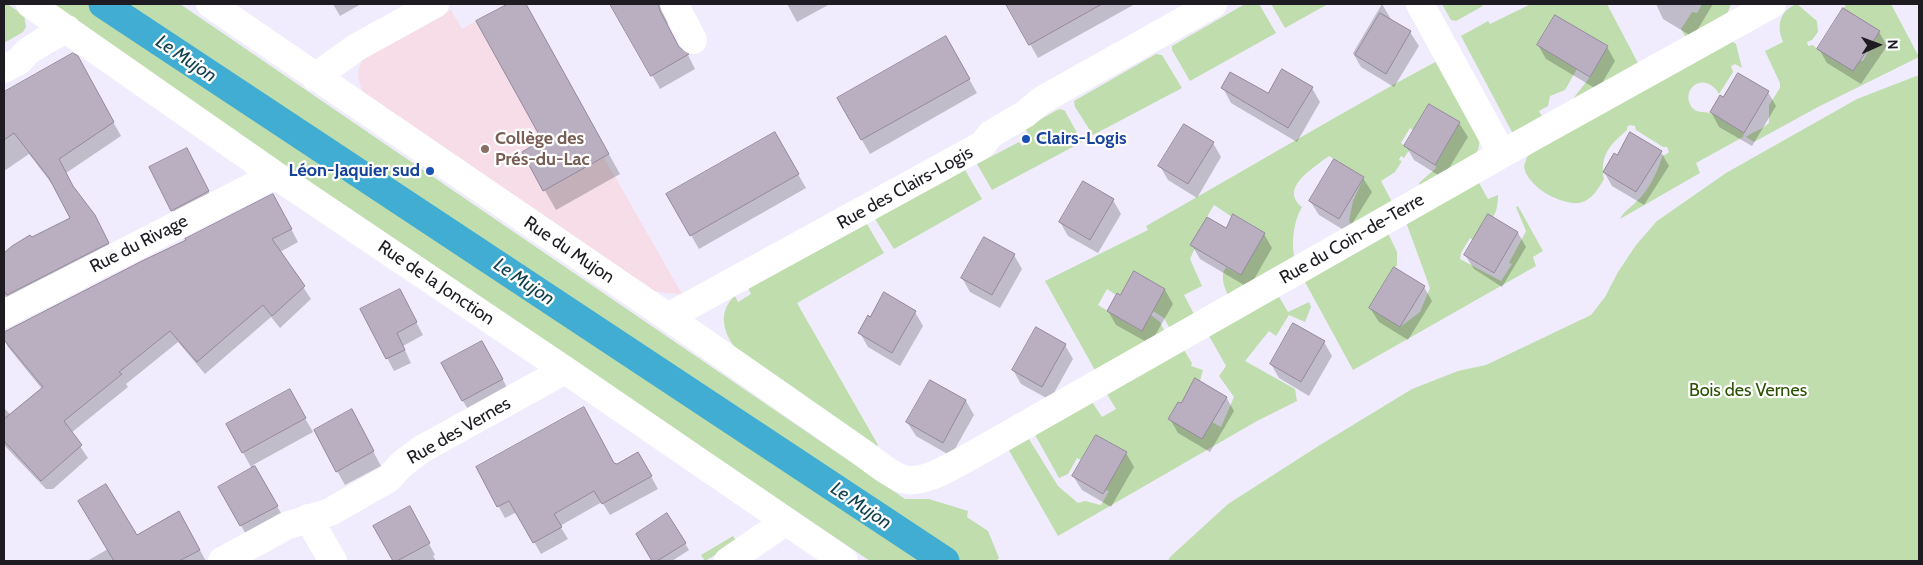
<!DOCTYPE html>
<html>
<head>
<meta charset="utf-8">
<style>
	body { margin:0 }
	#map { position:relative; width:1923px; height:565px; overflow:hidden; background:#f0ecfd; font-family:Cabin,sans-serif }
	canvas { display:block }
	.frame { position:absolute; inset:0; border:5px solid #1e1b23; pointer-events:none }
	.north { position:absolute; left:1853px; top:20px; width:50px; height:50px; -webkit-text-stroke:4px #fff; paint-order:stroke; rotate:88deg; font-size:14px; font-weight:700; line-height:20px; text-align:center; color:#1e1b23 }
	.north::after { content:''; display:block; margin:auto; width:18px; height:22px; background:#1e1b23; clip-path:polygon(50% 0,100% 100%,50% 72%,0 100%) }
</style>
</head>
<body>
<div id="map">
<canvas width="1923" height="565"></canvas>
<div class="frame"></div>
<div class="north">N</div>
</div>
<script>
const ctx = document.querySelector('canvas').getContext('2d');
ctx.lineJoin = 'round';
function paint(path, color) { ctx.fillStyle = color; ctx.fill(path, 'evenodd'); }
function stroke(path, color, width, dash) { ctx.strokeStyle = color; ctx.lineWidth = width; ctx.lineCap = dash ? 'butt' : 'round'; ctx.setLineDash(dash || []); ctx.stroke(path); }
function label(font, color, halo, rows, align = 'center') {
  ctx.font = font + ' Cabin,sans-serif'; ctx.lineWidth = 4.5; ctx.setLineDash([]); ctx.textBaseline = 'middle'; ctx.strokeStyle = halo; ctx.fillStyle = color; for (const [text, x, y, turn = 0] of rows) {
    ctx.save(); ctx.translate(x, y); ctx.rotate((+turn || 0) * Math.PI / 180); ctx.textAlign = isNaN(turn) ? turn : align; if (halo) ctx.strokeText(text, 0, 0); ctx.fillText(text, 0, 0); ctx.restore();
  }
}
const education = new Path2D(`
	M451,10l11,19 14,-8 66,119 -20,12 21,38 51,-50 88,154 -16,-1 -13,-2 -285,-193 -6,-7 -4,-15 1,-8 3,-8 7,-6z`);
const green = new Path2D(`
	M4,4h3l17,11 2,12 -3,5 -19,11z
	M47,4h43l837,557h-57z
	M117,4h63l725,495h24l39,12 -1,6 21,14 11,27 -3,3h-37z
	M1245,4h14l17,29 -86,48 -18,-31v-4z
	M1271,4h57l-43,24z
	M1442,4h39l2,2 -27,15 -5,-1z
	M1531,4h76l32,61 -67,35 18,-23 18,-31 -53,-31 -18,30 40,24 -12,21 -15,6 -2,10 -9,5 5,9 -28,13 -4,-1 -51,-96 27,-15 2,3z
	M1702,4h29l-4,10 -41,24 -5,-9 11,-17 5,1z
	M1797,4l20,17 1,11 -6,8 -5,2 1,4 5,-1 4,4 46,12 16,-30 -36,-23 3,-2 -3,-2h48l28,53 -101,50 -64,35 -8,-5c8,-6 15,-7 23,-14v-18l11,-17v-5l-15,-32 18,-9c-7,-17 -3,-32 14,-38z
	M1730,40l6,4 6,24 -7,-4 -4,2 2,6 -14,22c-13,-23 -37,-7 -29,10 4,10 13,7 20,9 12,4 24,14 34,20l-1,4 -47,26 4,10 -80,46c4,-8 10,-11 16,-17 14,-13 21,-30 27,-47h2l4,-3 -2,-5h-4l-27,-17 -1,-4 -5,-1 -3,2v3c-16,14 -28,25 -23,49 -5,9 -13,22 -25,24 -19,2 -53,-17 -55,-37l3,-9 9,-8z
	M1156,54l6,1 20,33 -89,47 -18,-28 -1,-6z
	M1439,60l41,80 -2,10 -5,7 -53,32 -1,-6 17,-15 -1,-3 25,-43 -31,-18 -16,26 -3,-2 -9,15 9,6 -6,9 -3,-2 -2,4 3,1 -7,11 -14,9 12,23 -40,23 -4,-6 4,-20 11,-24 -35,-21c-14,11 -51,32 -27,51 -9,15 -11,37 -7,54l-66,37c-4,-10 -10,-21 -3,-31l14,8 25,-42 -31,-19 -2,3 -18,-12 -24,40 5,3 -5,11 12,27 -18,9 11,21 -25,13 -6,-11 -11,-7 12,-22 -31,-18 -14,24 -3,-2 -1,2 -9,-6 -9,16 43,26 10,-16 9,7 5,10 -69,40 -51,-91 103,-51 -2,-4c98,-55 194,-113 293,-166z
	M1919,75v486h-751l2,-4 58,-53 92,-59 92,-56 46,-18 28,-6 105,-50 14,-18 13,-25 18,-27 21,-24 69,-48 131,-74z
	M1061,109l4,2 17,31 -90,48 -15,-26 42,-22 3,4 10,-5 -7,-13 32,-18z
	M957,168l8,2 17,29 -88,50 -19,-30 1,-4z
	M1478,181l10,18 10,-4c0,24 -10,29 -25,45l-3,-2 -9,15 -1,6 41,22 11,-17 -3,-1 17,-32 -10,-24 2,-1 25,45 -10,6 3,9 -183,104 -48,-88 83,-49 9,19v14l-3,1 -25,41 31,19 20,-15 10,-24 -24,-66z
	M867,224l17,29 -87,50 81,142 -1,1 -136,-92c-16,-15 -26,-41 -6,-58l3,6 13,-8 -4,-9z
	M1278,295l10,17 21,-10 2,5 -6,15 -16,-7 -13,21 -7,-5 -24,30 50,28 2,12 -40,20 -199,115 -51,-89 20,-11 31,50 20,17 7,-2 16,4 8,-14 -4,-1 22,-38 -31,-17 -15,25 -4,-2 -9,16 -9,4 -25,-45 58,-31 10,15 14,-8 -9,-15 77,-44 8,13 -1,3 12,4 -3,11 -19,22 -3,-1 -10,17 44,3 9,5 13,-30 -15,-21 7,-10 -18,-32z
	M733,536l4,6 -32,19 -4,-6z`);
const shadow = new Path2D(`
	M333,4h28l-21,12z
	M510,4h15l95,170 -64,36 -33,-58 21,-11 -66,-119z
	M611,4h55l2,23 11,22 9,6 7,14 -35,20z
	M787,4h43l-33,18z
	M1007,4h128l-97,54z
	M1382,4l10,17 18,11 9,14 -25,41 -33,-20 -8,-14z
	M1656,4h57l-20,33 -30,-18z
	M1879,32l8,14 -26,38 -34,-21 -8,-14z
	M946,38l31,55 -107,61 -32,-56z
	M1538,45l69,2 8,14 -17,29 -52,-31z
	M73,55l4,2 44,79 -55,37 9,17 19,26 21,40 -100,51 -11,-12v-40l9,-8 58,-28 -16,-31 -26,-34 -25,17v-78z
	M1223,88l45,6 44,-6 8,14 -23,40 -66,-39z
	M1768,92l8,14 -24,40 -33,-19 -8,-15z
	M1459,123l9,14 -25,41 -29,-18 -8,-14z
	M775,134l31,54 -107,61 -31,-54z
	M1213,143l8,14 -24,41 -29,-18 -8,-14z
	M1661,152l8,14 -25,39 -32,-19 -8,-14 13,-16z
	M194,164l22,42 -36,18 -8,-14z
	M1363,178l9,14 -25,40 -28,-17 -9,-14z
	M1113,200l8,14 -23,39 -30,-17 -8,-14z
	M280,208l18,34 -18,10 31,47 -31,29 -9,-11 -66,57 -27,-32 -52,42 2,3 -57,46 17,25 -35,31h-7l-42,-44v-37l7,7 31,-26 -34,-42 -4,-8v-5l184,-93z
	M1488,216l30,17 8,14 -24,40 -28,-18 -9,-14z
	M1227,230l37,4 8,14 -23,40 -49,-29 -8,-14z
	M1014,255l8,14 -22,39 -30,-16 -8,-14z
	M1134,273l31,17 8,14 -23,40 -34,-19 -8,-14 13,-15z
	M1424,287l8,14 -24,39 -29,-18 -9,-14z
	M406,303l17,32 -20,11 8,17 -17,8 -32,-61z
	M915,312l8,14 -23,40 -32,-19 -8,-14 11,-15z
	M1324,342l8,14 -23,40 -30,-18 -8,-14z
	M1065,345l8,14 -23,41 -29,-16 -8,-14z
	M490,356l20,37 -39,21 -8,-13z
	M930,382l36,19 8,14 -23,41 -35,-20 -9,-14z
	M289,391l24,41 -60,33 32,55 -36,20 -29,-53 32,-18 -24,-44z
	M1226,397l8,14 -24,41 -32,-19 -8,-14z
	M359,425l22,41 -36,19 -8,-14z
	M638,453l20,36 -48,26 -8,-13 -42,24 8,13 -27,15 -24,-42 -12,6 -28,-50 140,-3z
	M1126,453l8,14 -23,40 -29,-17 -9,-14z
	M179,513l27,48h-119l21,-12 29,-12z
	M416,519l19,36 -2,1 3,5h-42l-19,-35z
	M637,535l48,8 4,7 -17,11h-18z`);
const canal = new Path2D(`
	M103,4l842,557`);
const building = new Path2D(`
	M508,4h18l83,150 -66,37 -21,-39 20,-12 -66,-119z
	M610,4h48l2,7 19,36 10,7 -38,22z
	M1006,4h96l-73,41z
	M1843,8l37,23 -27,40 -36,-22z
	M1380,13l31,18 -25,43 -31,-19z
	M1555,15l53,31 -18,31 -53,-32z
	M946,36l24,43 -109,61 -24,-42z
	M73,53l5,3 36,66 -55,37 14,27 22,29 14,28 -102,52 -3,-4v-38l8,-7 18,-11 2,2 38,-19 -21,-40 -35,-45 -10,7v-48z
	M1282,69l31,18 -25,41 -67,-40 9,-16 38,21z
	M1738,73l31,18 -25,42 -34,-21 10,-17 3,2z
	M1429,104l31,18 -25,43 -31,-19z
	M1184,124l30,18 -26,42 -30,-18z
	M775,132l24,42 -109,62 -24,-42z
	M1630,132l32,19 -26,41 -33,-20 11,-19 3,2z
	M187,148l22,43 -38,20 -22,-44z
	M1334,159l30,18 -25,42 -30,-18z
	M1083,181l31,18 -24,41 -31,-18z
	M273,194l19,35 -20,10 33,47 -33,30 -9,-11 -66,57 -27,-31 -51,41 3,2 -58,47 18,24 -41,36 -37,-40v-22l39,-32 -39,-47v-8l138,-71 44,-21 -1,-1z
	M1233,214l32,19 -24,42 -51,-30 17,-28 19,11z
	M1488,214l30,18 -24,41 -30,-18z
	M984,237l31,17 -23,41 -31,-17z
	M1394,267l31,19 -25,41 -31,-19z
	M1134,271l31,18 -23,42 -35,-20 10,-18 3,2z
	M400,289l17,33 -20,11 8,17 -19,9 -26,-50z
	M884,292l32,19 -24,42 -34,-20 10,-18 2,2z
	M1293,323l32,18 -24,41 -31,-18z
	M1036,327l30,17 -24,43 -30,-17z
	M482,341l21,38 -41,22 -21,-38z
	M1195,378l32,19 -25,42 -34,-20 10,-17 3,1z
	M930,380l36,20 -23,43 -37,-21z
	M290,389l16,29 -64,35 -16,-29z
	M584,407l30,56 3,1 21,-12 14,24 -50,28 -8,-13 -40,23 8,13 -29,16 -24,-42 -12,6 -21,-40z
	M352,409l22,42 -38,21 -22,-42z
	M1096,435l31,17 -24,42 -31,-18z
	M255,466l23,40 -38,20 -22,-39z
	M106,484l31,51 42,-24 21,39 -21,11h-65l-36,-60z
	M410,506l20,37 -33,18h-4l-20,-35z
	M667,513l19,30 -29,18h-5l-16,-27z`);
const minor = new Path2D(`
	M30,4l245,171 290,195 279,191
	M210,4l458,313 195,136c12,9 26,21 40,26 20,6 49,-13 66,-22l533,-303 270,-150
	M674,4l19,36
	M1420,4l82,150
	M4,69l15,-8 8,-9 17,-11 23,-12
	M315,77l42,-30 78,-43
	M4,314l271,-139
	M668,317l314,-172 9,-11 34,-20 17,-14 171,-96
	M308,518l25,43
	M222,561l64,-35 44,-14 58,-33 14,-15 20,-15 143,-79
	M728,561l57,-39`);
const markers = [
	[1026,139,5,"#1a4fb4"],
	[485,149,5,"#8d6e63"],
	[430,171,5,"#1a4fb4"]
];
const educationNames = [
	["Collège des",495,139],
	["Prés-du-Lac",495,160]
];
const transitNames = [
	["Clairs-Logis",1036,139],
	["Léon-Jaquier sud",420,171,"right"]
];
const streetNames = [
	["Rue des Clairs-Logis",905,188,-29],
	["Rue du Coin-de-Terre",1352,239,-30],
	["Rue du Rivage",139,244,-27],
	["Rue du Mujon",569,250,34],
	["Rue de la Jonction",436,283,34],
	["Rue des Vernes",459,431,-30]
];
const parkNames = [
	["Bois des Vernes",1748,391]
];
const waterNames = [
	["Le Mujon",186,59,34],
	["Le Mujon",524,282,34],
	["Le Mujon",861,506,34]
];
paint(education, '#f6dde7');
paint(green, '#c0ddae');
paint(shadow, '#0003');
stroke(canal, '#41add2', 29);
paint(building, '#baaec1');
stroke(building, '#94899b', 1);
stroke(minor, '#fff', 28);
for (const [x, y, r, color] of markers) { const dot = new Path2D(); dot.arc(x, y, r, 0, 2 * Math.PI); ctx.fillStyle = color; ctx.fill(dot); stroke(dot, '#fff', 2); }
label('bold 18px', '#785e54', '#fff', educationNames, 'left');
label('bold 18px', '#164399', '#fff', transitNames, 'left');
label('18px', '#1e1b23', '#fff', streetNames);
label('18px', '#2a5100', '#fff', parkNames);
label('italic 19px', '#0f3f4e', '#fff', waterNames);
</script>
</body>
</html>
